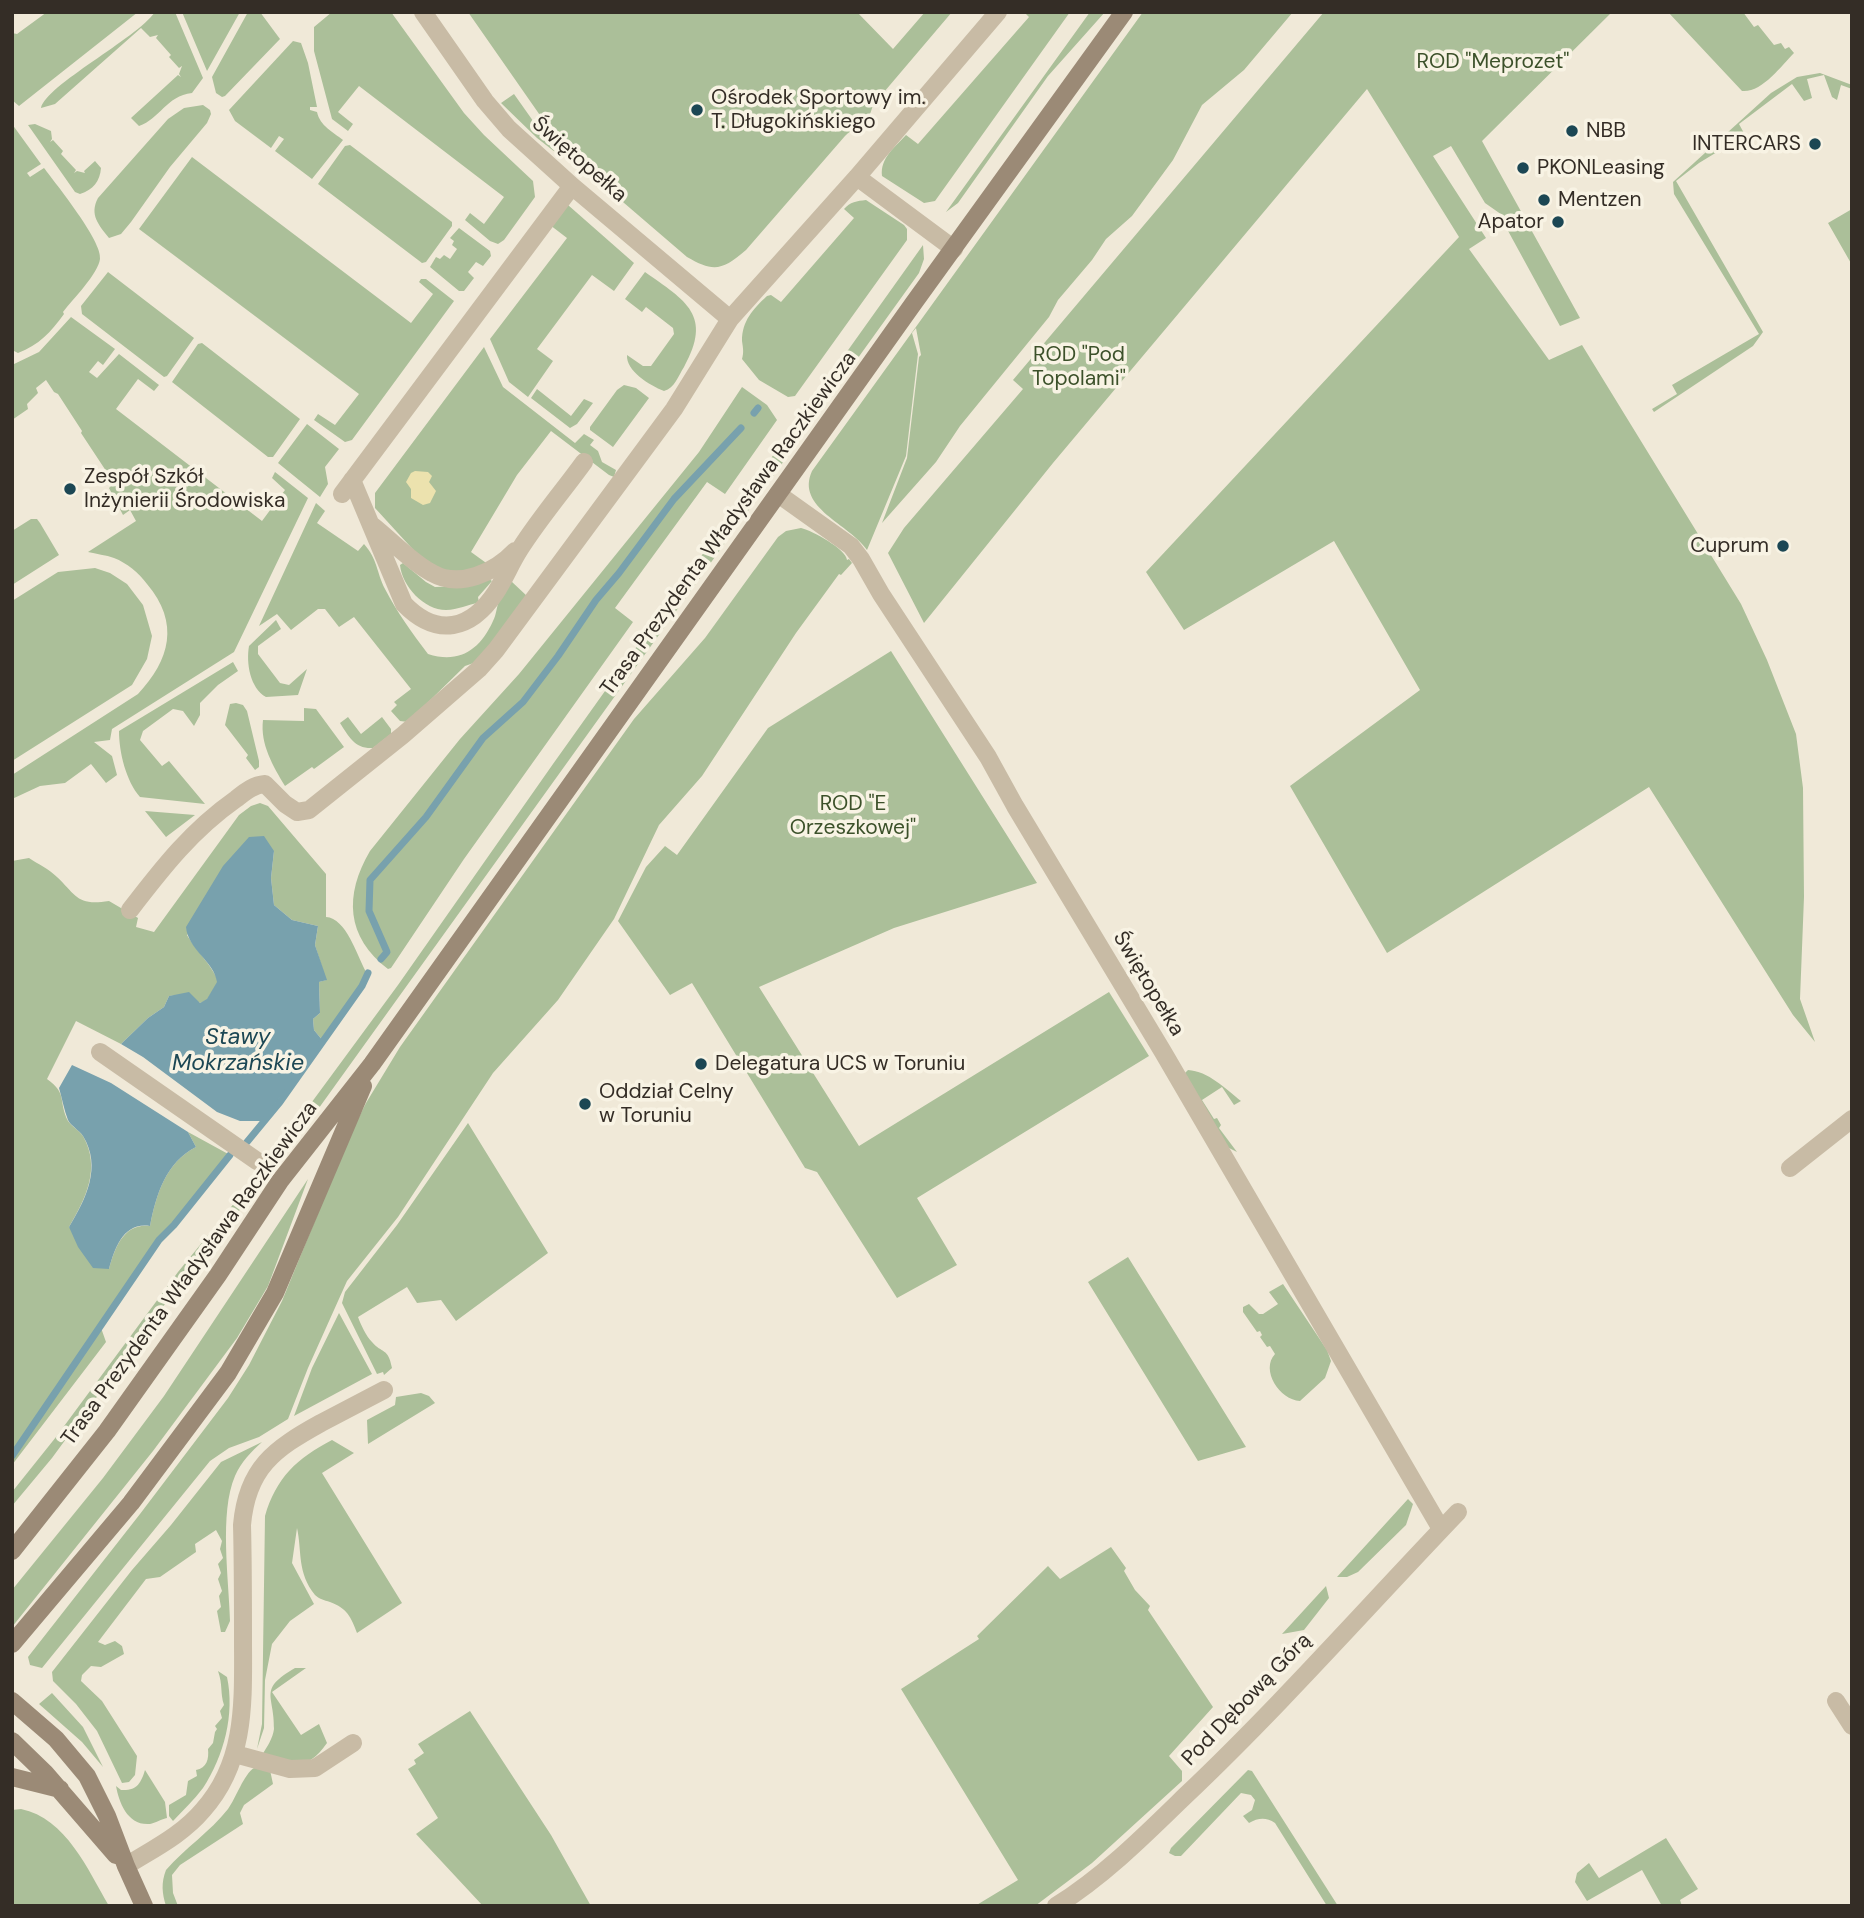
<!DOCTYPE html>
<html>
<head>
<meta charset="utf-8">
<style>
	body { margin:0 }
	#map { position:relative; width:1864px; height:1918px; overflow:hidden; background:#f0e9d8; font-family:"DM Sans",sans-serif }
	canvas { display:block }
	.frame { position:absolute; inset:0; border:14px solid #342d26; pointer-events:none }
</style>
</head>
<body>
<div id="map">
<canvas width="1864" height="1918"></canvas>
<div class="frame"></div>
</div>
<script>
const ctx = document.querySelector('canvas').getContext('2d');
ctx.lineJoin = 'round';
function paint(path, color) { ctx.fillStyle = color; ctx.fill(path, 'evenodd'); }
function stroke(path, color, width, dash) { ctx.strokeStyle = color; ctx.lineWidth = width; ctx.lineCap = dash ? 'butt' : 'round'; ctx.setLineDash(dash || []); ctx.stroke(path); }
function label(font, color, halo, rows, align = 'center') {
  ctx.font = font + ' "DM Sans",sans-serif'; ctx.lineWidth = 7; ctx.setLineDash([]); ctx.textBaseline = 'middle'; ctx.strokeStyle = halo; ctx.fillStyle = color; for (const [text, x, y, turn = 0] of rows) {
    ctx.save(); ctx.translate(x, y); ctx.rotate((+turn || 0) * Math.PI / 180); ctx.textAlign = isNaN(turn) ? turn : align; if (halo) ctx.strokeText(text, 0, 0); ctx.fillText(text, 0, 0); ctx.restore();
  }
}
const green = new Path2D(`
	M47,12h91l-119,94 -7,-6v-67l5,1z
	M155,12h20l28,66 -11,15c-26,3 -32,26 -53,33l-8,-8 47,-43 3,2 -2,-3 3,-8 -3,2 -10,-11 2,-2 -15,-17 2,-3 -8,2 -9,-9 -86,76 -14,4c5,-23 95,-69 114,-96z
	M182,12h58l-33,59z
	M248,12h12l20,27 -55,57 -3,1 -6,-4 -4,-16z
	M332,12h59l73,101 20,22 49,46 2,16 -31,43 -6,4 -8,-3 -25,-21 5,-7 14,11 20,-27 -145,-111 -21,26 15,12 -5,7 -16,-12 -18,-68v-24z
	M468,12h389l36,37 32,-37h27l-79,93c-7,25 -13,17 -28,31l-99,114c-24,21 -33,22 -59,7l-120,-103z
	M1024,12h46l-135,189 -11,2 -42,-27c-2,-18 13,-29 24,-41l12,9 111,-127z
	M1090,12h15l-57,64 -90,127 -12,9z
	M1143,12h150l-49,58 -42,35 -29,55 -41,56 -26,23 -14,21 -34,40 -9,17 -89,109 -24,36 -54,61 25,-65 12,-101 2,-2 -5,-27 -4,5 6,21 -12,102 -39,94c-17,-26 -72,-42 -55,-79z
	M1324,12h288l-130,129 98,177 -20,8 -53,-97 -2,-12 -20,-14 -34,-57 -18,10 53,82 -17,11 80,111 33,-15 159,259 26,56 29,74 7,54 1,109 -4,102 15,43 -22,-27 -144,-228 -262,166 -97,-167 130,-96 -86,-149 -150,89 -38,-58 313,-335 -92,-148 -314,374 -129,160 -36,-70 16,-25 119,-139 -10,-9z
	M1668,12h75l11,15 4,-2 16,20 7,-2 4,6 4,-2 5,6c-13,13 -32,40 -52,38z
	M293,41l8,2 7,20 9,44h-7v3l7,2c3,14 16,20 26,28l-31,39 -37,-28 9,-12 -5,-3 -8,12 -36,-27 -6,-11z
	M1820,73l32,12v4l-11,-4 -4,15 -5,-3 -8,-22 -17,4 5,19 -8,3 -12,-17 -53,40 6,11 -46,28 -23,18 87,151 -10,14 -99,66 -2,-3 25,-15 -5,-9 87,-51 -85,-140 -1,-12 98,-89 26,-16z
	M514,94l41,58 -18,-14 -36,-35z
	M203,105l7,5 1,4 -4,9 -37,44 -39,55 -10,12 -12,4c-10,-13 -20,-23 -11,-40l70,-79 16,-11z
	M12,124l29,40 -14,9 3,4 14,-9c12,16 59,74 56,91 -2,15 -27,40 -37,53l1,2c-13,18 -25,31 -46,39l-6,-3z
	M35,124l16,7 1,8 -2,3 3,-2 10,11 -2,3 15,16 -2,3 3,-2 8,2 -1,-2 11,-10 6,7c-1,13 -8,22 -21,26l-5,-2 -47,-67z
	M350,145l102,77v4l-26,36 -4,1 -104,-79 27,-38z
	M192,157l219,166 22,-29 -14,-12 2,-3h5l28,22 -102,139 -7,2 -31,-22 4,-6 17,11 24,-31 -220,-165z
	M866,200l38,25 3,4v11l-112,156 -7,1 -29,-17 -17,-21c2,-7 1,-11 0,-18 0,-20 11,-32 25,-45l4,-1 10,7 73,-84 -10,-9c6,-7 13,-8 22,-9z
	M568,205l66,58 -20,28 -22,-16 -55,74 16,12 -25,36 -19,-15 -19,-43 77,-101 -17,-13z
	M1852,209v56l-24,-42z
	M459,228l31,23 1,5 -8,10 -7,-4 -8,10 6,6 -10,13h-5l-29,-24 6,-10 4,2 4,-4 6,4 7,-10 -5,-4 2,-4 -4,-3z
	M923,245l1,14 -5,14 -636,885 -93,112 -138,188 -40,48v-14l44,-55 122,-165 89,-109 131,-178 155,-221z
	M108,272l86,66 -27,38 -3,1 -82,-63 -1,-8z
	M645,272c41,29 68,43 39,95 -6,9 -9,21 -20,24 -15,-6 -38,-20 -37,-36l16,11h8l23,-32 -1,-6 -27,-21 -4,5 -17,-13z
	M71,317l44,32 -12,16 -5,-4 -9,11 8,6 22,-24 40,31 -5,6 -16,-12 -22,30 146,112 23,-31 -13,-12 3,-6 33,26 -74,154 -122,77 -2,11 -16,2 18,14 5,19 -11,8 -15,-19 -26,19 -25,3 -28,13v-24l126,-81c32,-34 42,-71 9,-110 -8,-11 -20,-21 -33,-26 -8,-3 -18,-4 -26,-6l48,-31 -6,-11 -7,5 -14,-27 5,-5 -33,-50 1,-2 -24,-37 -4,-2 -8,-12 -10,8 2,5 -11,11 1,5 -16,11v-55l27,-13z
	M202,343l98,76 -27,38h-5l-96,-75 26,-38z
	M484,347l19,40 72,56 9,-9 10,6 -4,5 8,6 4,11 14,8 -2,7 -5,-2 -58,-44 -34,44 -46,77 18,13 -38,10 -33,-20 -43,-47v-15z
	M624,385l12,3 13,10 -36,49 -23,-17v-3l27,-37z
	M742,387l25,18 10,15 -52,74 -18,-12 -92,126 18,14 -169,237 -73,109 -3,1c-42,-32 -44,-74 -18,-118l90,-112 59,-65 180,-222z
	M537,389l34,27 13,-17 9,4 -16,21 -7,4 -39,-30z
	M307,424l32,25 -14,18 3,17 -8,13 -42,-34z
	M316,503l9,8 -8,12 41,28 6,-7c14,16 12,27 21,45 12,23 27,44 43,65 31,10 52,-4 65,-33 4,-7 3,-15 7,-21 3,-7 8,-13 11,-19l17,16 -43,62 -20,7 -57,56 -8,-1 -9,-10 6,-6 -3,-3 17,-13 -57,-72 -15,10 -14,-18h-7l-27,21 -14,-16 -18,12z
	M31,519h6l3,4 19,32 -47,30v-54z
	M801,528c12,3 45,21 46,32l2,-1 3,4 -11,12 -2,-1 -43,59 -94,143 -43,49 -45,94 -56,81 -65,73 -95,144 -51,64 -39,87 -20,51 -29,18 -30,11 -19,13 -168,207 -12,-3 -2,-8 112,-143 88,-116 21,-33 33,-64 68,-166 16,-32 34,-56 234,-328 71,-81 73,-101 8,-6z
	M403,563l23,19 9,5 31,-1 -40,-10h59l7,5 -14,16 1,6c-11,1 -21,7 -33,7 -22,0 -44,-24 -46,-45z
	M95,568l15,5 17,11 16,21 9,31 -5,23 -15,26 -120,76v-160l46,-29z
	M276,620l5,9 -23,17v8l22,29 9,2 18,-16 -9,26 -32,2c-16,-9 -20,-34 -17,-51z
	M891,651l146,232 -143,45 -135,59 100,159 250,-154 40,64 -232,142 40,67 -60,33 -80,-126 -12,-4 -113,-185 -22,12 -52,-74 28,-54 19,-21 12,9 91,-127z
	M233,662l5,9 -20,14 -18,18v12l-6,11 -11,-15 -10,-2 -30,22 -3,9 22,26 7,-5 36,43 -65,-7c-14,-16 -21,-45 -21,-66z
	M236,703l7,2 4,6 12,50v6l-4,3 -9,-12 2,-3 -23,-30 5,-21z
	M304,708l12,1 28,38 -30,22 -2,-2 -27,19c-12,-20 -25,-42 -22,-66l41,1z
	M348,717l13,17 21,-17 9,12v5l-18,14c-18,1 -24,-11 -33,-25z
	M260,803l8,3 58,68v43c20,1 31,38 40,55l-4,14 -39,55 -9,-11 -1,-11 7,-6 -1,-31 7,-2 -11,-35 3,-19 -26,-6 -18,-15 -3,-27 3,-27 -87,84c8,14 28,34 31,47l-11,18 -7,3c-9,-6 -20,-8 -31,-7l-5,11 -16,11 -27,26 -45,-23 -29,58c21,15 11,22 21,42 4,6 11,9 15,15 18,32 3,62 -14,91l40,42c6,-22 15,-46 41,-43 6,-31 16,-64 46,-79l-8,-15 42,23 -56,70 -15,15 -59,85 6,17 -94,123v-604l17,-3c9,6 20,11 28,19 20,19 20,29 52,24l29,17 -2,9 18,5 85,-117 12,-9z
	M145,811l50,4 -29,22z
	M1188,1070c20,1 38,19 53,31l-7,4 -12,-18 -20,13 12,19 3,-1 4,7 -2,3 18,24 -10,-5 -42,-74z
	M468,1123l80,130 -92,68 -15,-21 -24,3 -10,-16 -49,30c3,8 8,19 14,25 10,12 16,5 20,26l-8,7 -1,-3 -6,2 -35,-71 3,-11 52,-67z
	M308,1179l-40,107 -31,52 -84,113 -141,176v-37l91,-112 61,-82z
	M1128,1257l118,190 -48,14 -110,-179z
	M1283,1284l44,66 4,11 -6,17 -25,23c-20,-1 -40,-31 -25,-47l-5,-8 -3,1 -7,-10 2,-2 -2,-4 -3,1 -14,-20v-5l6,-3 10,10h4l15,-10 -9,-12z
	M339,1313l33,61 -78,42 18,-48z
	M421,1393l8,3 6,7 -67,41 -1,-24 28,-15 1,-8z
	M332,1440l22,13 -32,20 80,130 -45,30c-6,-16 -10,-25 -27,-31 -6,-2 -11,-3 -15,-7 -18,-22 -13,-44 -18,-67l-5,35 22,41 -24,17 -18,23 -7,36 -1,48 -7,21 5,-25 3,-208c11,-38 32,-58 67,-76z
	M262,1442c-11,10 -21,20 -27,34 -16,37 -6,104 -5,145l-5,11h-4l-4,-21 4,-4 -2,-11 3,-5 -4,-12 3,-6 -3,-9 5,-6 -3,-9 2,-8 -6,-11 -21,14 1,8 -36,25 -14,2 -48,63 7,3 10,-4 7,5 2,8 -23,13 -10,-1 -9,9 -1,6 21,20 35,55 -2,19 -6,7 -7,1 -25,-52 -21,-27 -23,-23 -1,-9 80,-102 39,-45 50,-63z
	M1408,1499l5,5 -7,21 -48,47 -11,5h-10z
	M1111,1547l15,21 -2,3 11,19 15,16 -2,4 65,97 -44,49 13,15v10l-90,82 -57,43h-60l43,-26 -117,-191 78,-50 -2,-3 71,-70 12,13z
	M1326,1586l3,12 -25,32 -22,4z
	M295,1668h11l-34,24 29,43 18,-11 8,19c-21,30 -34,20 -65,12 5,-8 11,-17 12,-26 1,-34 -17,-39 21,-61z
	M218,1671l9,6c8,37 -3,79 -24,111 -9,12 -20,22 -30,33l-4,-5v-11l17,-10 2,-14 9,-5 -1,-6c11,-2 13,-11 12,-21l5,-6 2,-11 2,-3 -2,-3 7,-8 -2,-7 4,-6c-4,-12 -1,-20 -6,-34z
	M52,1693l31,34 20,40 -21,-25 -43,-38z
	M470,1711l81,124 40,71h-108l-67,-72 22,-16 -30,-49 8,-5 -2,-4 10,-7 -6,-9z
	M254,1768l16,2 3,14 -29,21 -4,8 3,11 -63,41 -8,10 1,18 5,13h-12c-4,-13 -5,-23 0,-36 19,-22 44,-38 62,-61 8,-11 16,-35 26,-41z
	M145,1770l20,32 2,16c-5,1 -12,5 -17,6 -22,2 -31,-21 -34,-38l5,4c16,1 20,-7 24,-20z
	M1248,1770l4,1 86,135h-11l-52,-83c-9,-6 -17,-5 -26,0l-6,-7 9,-6 3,-10 -4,-5 -10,-2 -60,63h-6l-6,-3 2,-5z
	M21,1809c45,9 67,61 88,97h-97v-96z
	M1666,1838l32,51 -18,11 2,6h-20l-20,-36 -55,31 -12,-19 2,-9 12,-10 10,15z`);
const sand = new Path2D(`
	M415,471l13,1 4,4 -3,6 7,9 -6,12 -7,2 -12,-7v-9l-5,-7 5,-9z`);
const water = new Path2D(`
	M264,836l10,15 -3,27 3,27 18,15 26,6 -3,19 12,35 -8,2 1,31 -7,6 1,11 9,11 -61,80h-22l-23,-9 -74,-55 -22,-13 27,-26 16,-11 5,-11 20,-4 11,11 7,-4 10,-17c-3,-21 -29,-32 -31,-55l37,-61 26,-29z
	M72,1065l39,18 77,49 8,15c-30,15 -40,48 -46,79 -26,-4 -35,21 -41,43l-16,-1 -15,-21 -9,-20c17,-28 33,-60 14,-91 -4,-6 -12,-10 -15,-16 -4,-10 -6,-22 -9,-32z`);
const stream = new Path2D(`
	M754,413l4,-5
	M381,959l6,-7 -18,-41 1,-31 56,-63 57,-79 40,-36 35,-46 38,-56 23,-27 55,-74 67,-71
	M247,1142l33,-40 82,-116 6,-13
	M12,1456l147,-216 15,-15 56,-70`);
const street = new Path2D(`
	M423,12l62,89 24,28 63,57 158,133
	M857,177l97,72
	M352,480l52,124c33,34 67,26 92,-12 9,-14 15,-29 24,-43 19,-30 43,-58 64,-87
	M342,494l230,-308
	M778,494l73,52 10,13 20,35 107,163 27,49 148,246 278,477
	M373,526c19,15 38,36 59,47 28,16 63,-1 83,-22
	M130,910c33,-43 62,-80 106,-111 9,-7 17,-14 29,-15l20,20 12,8 12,-2 94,-75 76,-66 17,-19 178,-241 56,-90 127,-142 141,-165
	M100,1052l157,109
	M1790,1168l62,-49
	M1836,1701l16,25
	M235,1754l55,15 25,-1 38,-25
	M126,1866c27,-17 56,-31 77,-56 44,-49 40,-111 40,-172 0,-38 0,-75 -1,-113 5,-57 32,-76 79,-102 21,-11 42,-22 63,-33
	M1056,1906c48,-30 89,-71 129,-110 95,-90 182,-189 273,-284`);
const secondary = new Path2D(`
	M12,1551l95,-120 111,-156 62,-94 92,-117 541,-760 211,-292
	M12,1644l119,-141 97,-130 47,-80 88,-207
	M12,1701l44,38 31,37 20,40 19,50 18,40
	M12,1741l33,32 71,82
	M12,1777l48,12`);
const markers = [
	[697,110,7,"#1c4754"],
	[1572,131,7,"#1c4754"],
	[1815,144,7,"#1c4754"],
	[1523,168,7,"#1c4754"],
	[1544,200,7,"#1c4754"],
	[1558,222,7,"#1c4754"],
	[70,489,7,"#1c4754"],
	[1783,546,7,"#1c4754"],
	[701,1064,7,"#1c4754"],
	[585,1104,7,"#1c4754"]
];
const parkNames = [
	["ROD \"Meprozet\"",1493,62],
	["ROD \"Pod",1079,355],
	["Topolami\"",1079,379],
	["ROD \"E",853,804],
	["Orzeszkowej\"",853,828]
];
const poiNames = [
	["Ośrodek Sportowy im.",711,98],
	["T. Długokińskiego",711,122],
	["NBB",1586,131],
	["INTERCARS",1801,144,"right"],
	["PKONLeasing",1537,168],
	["Mentzen",1558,200],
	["Apator",1544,222,"right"],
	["Zespół Szkół",84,477],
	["Inżynierii Środowiska",84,501],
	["Cuprum",1769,546,"right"],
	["Delegatura UCS w Toruniu",715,1064],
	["Oddział Celny",599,1092],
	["w Toruniu",599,1116]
];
const streetNames = [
	["Świętopełka",579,160,41],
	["Trasa Prezydenta Władysława Raczkiewicza",729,524,-54],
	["Świętopełka",1148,984,59],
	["Trasa Prezydenta Władysława Raczkiewicza",190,1274,-54],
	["Pod Dębową Górą",1247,1700,-46]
];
const waterNames = [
	["Stawy",238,1038],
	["Mokrzańskie",238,1064]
];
paint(green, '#abbf99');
paint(sand, '#ece2ae');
paint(water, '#78a1ad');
stroke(stream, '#78a1ad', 7);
stroke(street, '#c8bba5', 18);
stroke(secondary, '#9b8a76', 18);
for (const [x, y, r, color] of markers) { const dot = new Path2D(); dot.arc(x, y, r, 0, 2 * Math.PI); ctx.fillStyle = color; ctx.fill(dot); stroke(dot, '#f8f3e4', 2.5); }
label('21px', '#3c512a', '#f8f3e4', parkNames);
label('21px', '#342d26', '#f8f3e4', poiNames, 'left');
label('21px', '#342d26', '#f8f3e4', streetNames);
label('italic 23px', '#1c4754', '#f8f3e4', waterNames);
</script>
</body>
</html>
